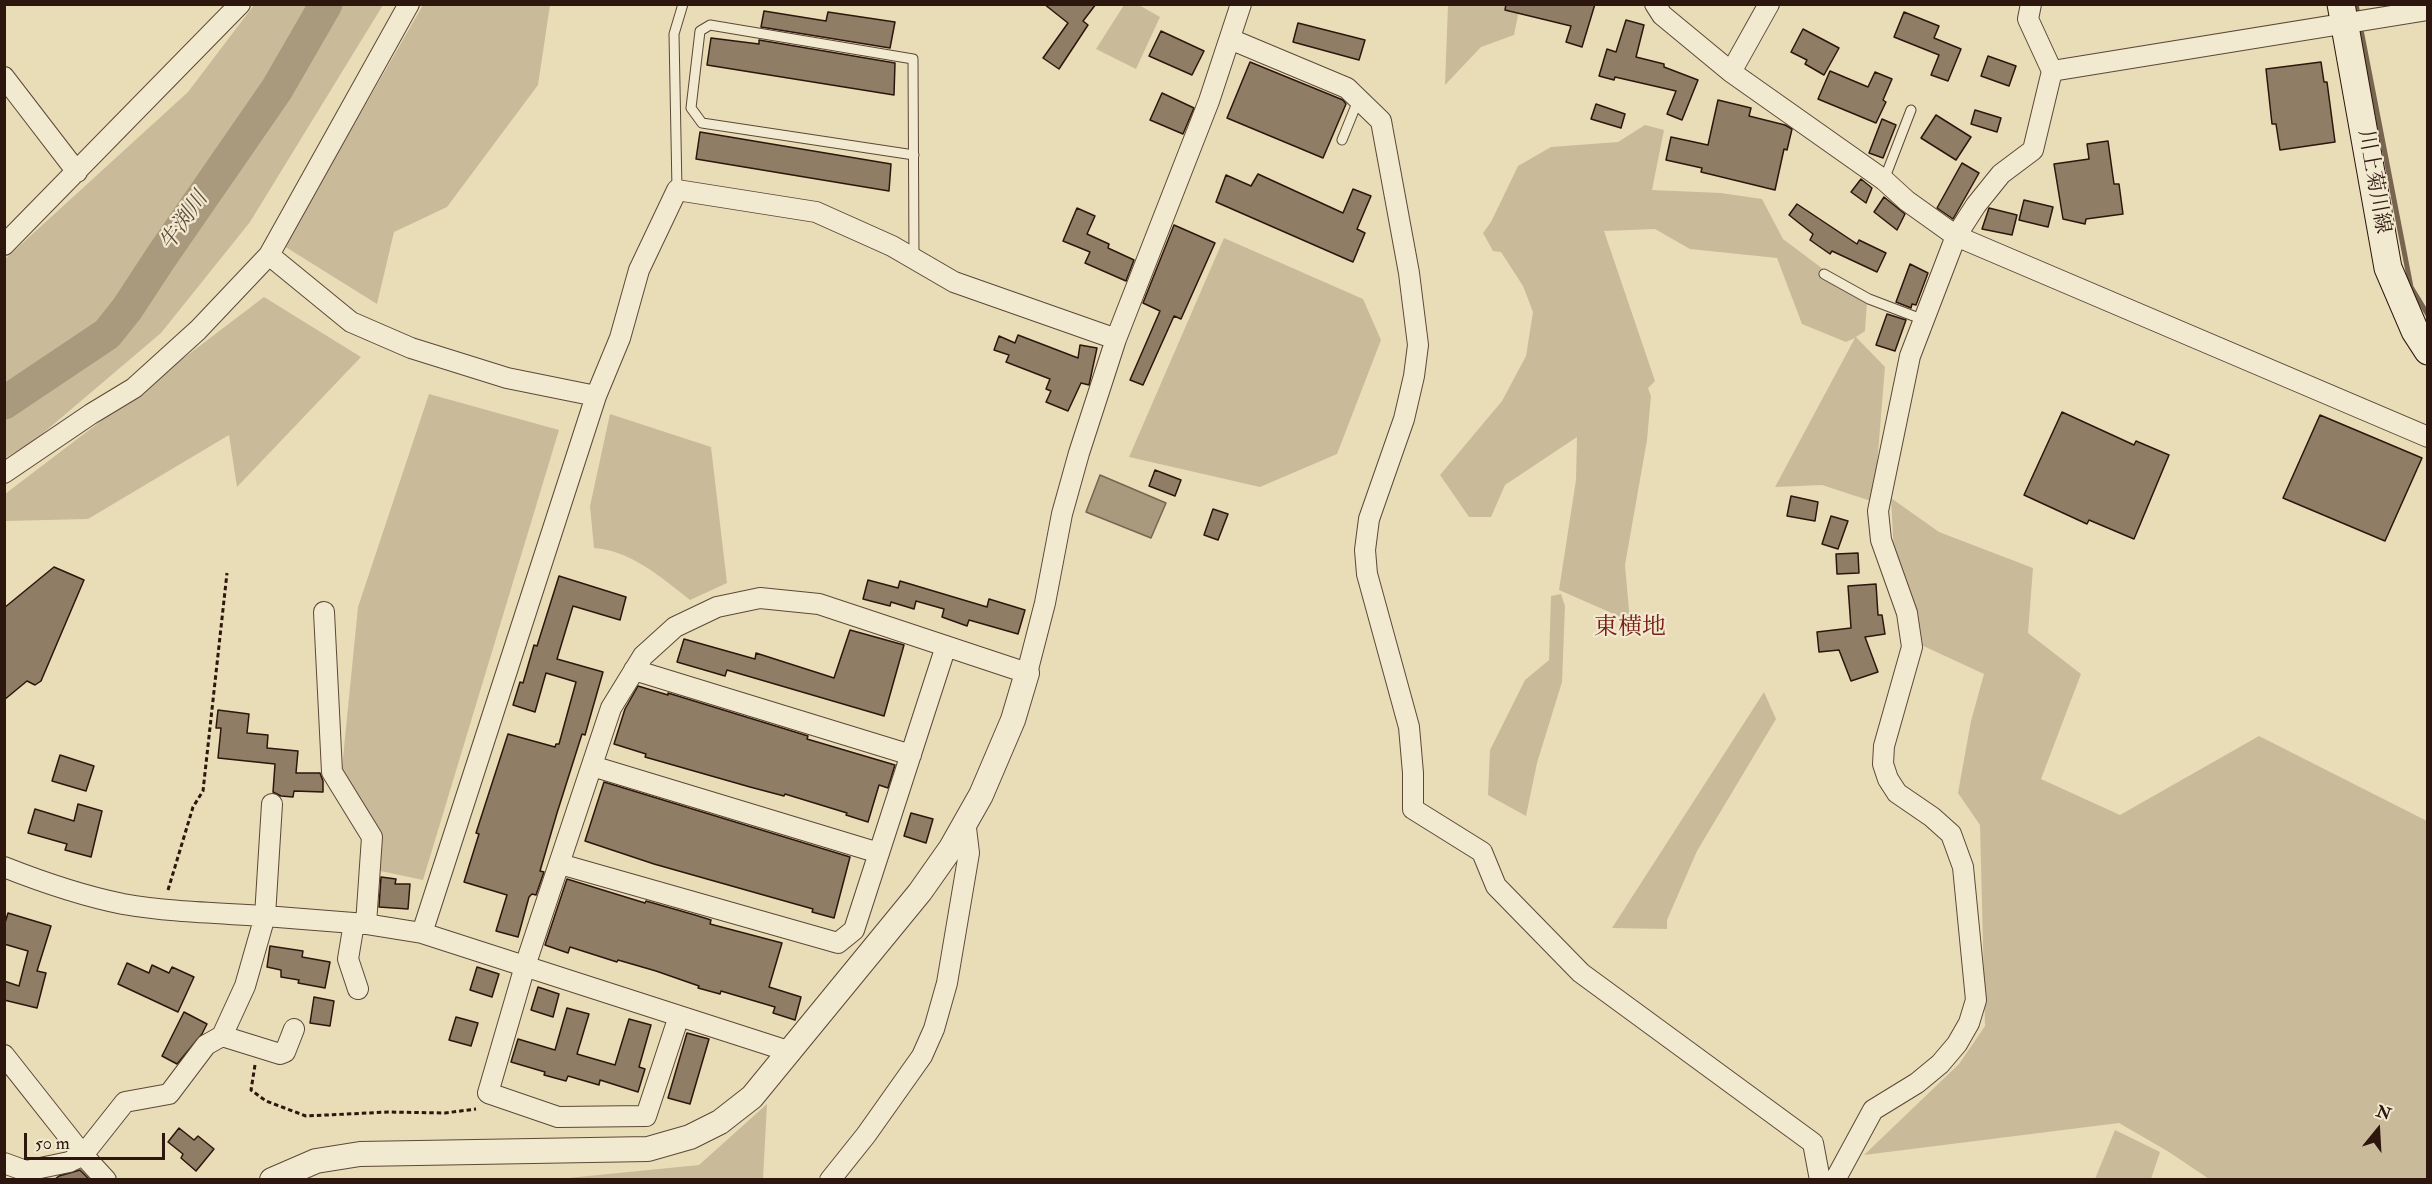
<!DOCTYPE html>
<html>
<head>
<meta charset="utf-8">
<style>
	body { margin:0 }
	#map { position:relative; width:2432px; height:1184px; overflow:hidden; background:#e9ddb7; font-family:"IM FELL Double Pica",serif }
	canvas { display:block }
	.frame { position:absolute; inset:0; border:6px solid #2d160d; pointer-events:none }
	.north { position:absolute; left:2348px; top:1100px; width:60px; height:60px; -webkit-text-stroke:4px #f1e9d0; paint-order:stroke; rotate:18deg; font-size:16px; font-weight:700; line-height:24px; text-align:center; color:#2d160d }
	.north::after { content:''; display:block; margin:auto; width:21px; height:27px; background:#2d160d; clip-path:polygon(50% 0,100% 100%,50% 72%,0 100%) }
	.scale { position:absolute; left:24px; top:1133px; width:141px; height:27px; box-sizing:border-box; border:3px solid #2d160d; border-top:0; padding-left:8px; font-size:18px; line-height:21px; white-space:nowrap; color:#2d160d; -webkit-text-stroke:4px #f1e9d0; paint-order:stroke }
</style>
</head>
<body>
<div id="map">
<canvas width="2432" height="1184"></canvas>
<div class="frame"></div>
<div class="north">N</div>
<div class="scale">50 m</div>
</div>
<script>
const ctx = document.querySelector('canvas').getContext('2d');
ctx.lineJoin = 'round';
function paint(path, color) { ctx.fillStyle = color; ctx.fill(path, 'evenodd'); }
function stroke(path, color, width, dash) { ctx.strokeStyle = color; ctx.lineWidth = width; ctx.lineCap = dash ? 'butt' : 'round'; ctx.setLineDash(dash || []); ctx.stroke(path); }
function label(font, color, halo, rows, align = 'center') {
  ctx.font = font + ' "IM FELL Double Pica","Noto Serif JP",serif'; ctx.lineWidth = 4.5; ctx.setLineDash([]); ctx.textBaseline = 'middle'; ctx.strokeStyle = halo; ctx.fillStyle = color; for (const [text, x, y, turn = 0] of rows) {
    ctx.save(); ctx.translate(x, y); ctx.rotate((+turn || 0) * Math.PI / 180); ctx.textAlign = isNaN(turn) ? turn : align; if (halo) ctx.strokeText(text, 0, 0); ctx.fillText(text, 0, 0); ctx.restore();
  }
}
const green = new Path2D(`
	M254,5h129l-133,217 -89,111 -126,107 -30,18v-199l183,-167z
	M423,5h127l-12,80 -91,122 -53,25 -17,72 -93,-58z
	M1124,5h15l21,12 -24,52 -40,-20z
	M1448,5h72l-6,30 -33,12 -36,38z
	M1645,125l19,5 -12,60 69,3 41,6 21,40 84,63 -2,29 -9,6 29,30 -11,135 -52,-17 -47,2 80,-149 -9,4 -44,-18 -25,-66 -87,-9 -35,-20 -51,2 51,150 -7,7 3,8 -4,44 -22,125 5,56 -71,-31 17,-110 1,-43 -72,48 -14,32h-22l-29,-42 62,-74 24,-45 7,-44 -10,-26 -22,-34 -8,-1 -10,-18 8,-11 27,-56 33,-19 67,-5z
	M1224,238l139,61 18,41 -44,114 -77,33 -131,-30z
	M264,297l97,60 -124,130 -8,-52 -141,84 -83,2v-27z
	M429,394l130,36 -136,450 -47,-10 2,-39 -36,-63 16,-161z
	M610,414l101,33 16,136 -37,17c-28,-22 -60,-50 -96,-52l-4,-42z
	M1891,498l48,34 94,36 -5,65 53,41 -40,105 79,36 139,-79 168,85 1,358h-219l-40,-27 -50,-29 -255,32 95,-91 26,-38 -5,-201 -22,-32 13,-72 13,-47 -65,-30 -24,-70z
	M1561,594l4,12 -3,76 -25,81 -11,53 -38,-21 2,-45 35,-70 24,-20 2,-64z
	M1764,692l12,27 -79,132 -30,69v9l-55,-1z
	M767,1104l-4,75h-205l141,-14z
	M2115,1130l45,22 -9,27h-56z`);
const water = new Path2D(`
	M1100,475l66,28 -15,35 -65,-26z`);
const stream = new Path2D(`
	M2356,4l55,283 17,28`);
const river = new Path2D(`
	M4,403l103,-69 20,-25 34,-52 116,-168 49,-85`);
const building = new Path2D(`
	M1044,4h52l-13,17 5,4 -29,44 -16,-11 25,-35z
	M1506,4h89l-13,43 -16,-5 5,-16 -66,-16z
	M764,11l62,10 2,-9 67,10 -5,26 -129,-21z
	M1904,12l35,14 -5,12 27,11 -13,32 -17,-6 8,-20 -45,-18z
	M1626,20l18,5 -8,32 28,7v3l34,13 -16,40 -15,-6 9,-23 -61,-14 -1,3 -15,-4 8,-27 9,3z
	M1298,23l67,17 -6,20 -66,-18z
	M1803,29l36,19 -15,27 -19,-11 2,-4 -16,-8z
	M1161,31l43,20 -12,24 -43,-19z
	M711,38l48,6v-4l136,23 -1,32 -187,-30z
	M1988,56l28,10 -7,20 -28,-10z
	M1250,62l93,38 3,4 -23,54 -96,-40z
	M2321,62l3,20h3l8,60 -55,8 -4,-26h-4l-6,-55z
	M1830,71l38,16 7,-15 17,7 -9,21 3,2 -10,21 -58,-24z
	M1162,93l32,15 -11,26 -33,-14z
	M1718,100l33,8 -2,8 36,9 7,4 -5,21 -3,-1 -9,41 -74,-18 1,-4 -36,-8 5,-23 37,8z
	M1596,104l29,10 -4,14 -30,-9z
	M1975,110l26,8 -4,14 -26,-8z
	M1936,115l35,22 -15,23 -35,-22z
	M1882,119l14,6 -13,33 -14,-5z
	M700,132l191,32 -2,27 -193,-32z
	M2108,141l6,43h5l4,30 -37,5 -1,5 -22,-5 -9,-55 35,-5 -2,-15z
	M1962,163l17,10 -26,46 -16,-11z
	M1258,174l85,39 10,-24 18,7 -14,33 8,4 -12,29 -137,-60 10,-27 25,11z
	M1861,179l11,9 -6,15 -15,-11z
	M1884,197l21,17 -8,16 -23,-18z
	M2024,200l29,7 -5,20 -29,-7z
	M1797,204l60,40 2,-4 27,13 -9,19 -45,-21 -2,3 -20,-14 3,-6 -24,-19z
	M1077,208l18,8 -8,18 22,10 -1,4 26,12 -8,21 -41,-18 5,-11 -27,-11z
	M1989,208l28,7 -5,20 -30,-6z
	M1174,225l41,18 -34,76 -7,-3 -31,69 -13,-5 30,-69 -17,-8z
	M1910,264l18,9 -12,32 -4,-1 -1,4 -15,-6z
	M1887,314l19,6 -11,31 -19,-6z
	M1018,335l60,23 2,-13 17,3 -8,37 -8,-2 -13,28 -22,-9 5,-11 -5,-2 4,-10 -44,-17 3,-7 -15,-5 5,-14 16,7z
	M2062,412l72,33 2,-4 33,14 -35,84 -45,-19 -2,4 -63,-29z
	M2320,415l102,43 -37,83 -102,-43z
	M1155,470l26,10 -6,16 -26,-10z
	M1791,496l27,6 -3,19 -28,-5z
	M1213,509l15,5 -10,26 -14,-5z
	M1831,516l17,5 -10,28 -16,-5z
	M1858,553l1,20 -22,1 -1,-20z
	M54,567l30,13 -43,101 -6,4 -8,-4 -23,19v-92z
	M559,576l67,21 -6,23 -47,-14 -16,53 46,13 -18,63 -3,-1 -25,79 -17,58 4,1 -8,23 -4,-1 -3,3 -11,40 -22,-6 11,-36 -43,-13 15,-48 -3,-1 32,-99 47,13 1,-3h3l17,-62 -30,-9 -11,39 -22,-7 7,-23 3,1 11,-38 3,1z
	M868,580l30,8 2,-7 87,26 2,-8 36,11 -7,24 -49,-14 -2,6 -25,-9 2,-8 -28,-8 -2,8 -23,-7 -1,4 -27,-7z
	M1876,584l2,31h4l3,19 -20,3 13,35 -27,9 -12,-31 -20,2 -2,-20 34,-4 -3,-42z
	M850,630l54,15 -20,71 -157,-46 -2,6 -48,-14 7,-23 71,20 1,-6 78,25z
	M638,686l30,9v-2l140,43 -1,3 88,26 -7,23 -9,-3 -11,37 -22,-7 1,-2 -62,-19 -1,2 -34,-9 -105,-30 1,-3 -32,-10 11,-35z
	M218,710l31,4 -2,19 21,2 -1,13 31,3 -2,22h24l3,8v11l-29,-1 -1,6 -12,-1 -8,-4 2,-28 -57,-6 3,-30h-5z
	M60,755l34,11 -8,25 -34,-10z
	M604,782l246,75 -16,61 -22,-6 1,-3 -159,-45 -69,-23z
	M78,804l24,7 -11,46 -26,-7 2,-6 -39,-11 7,-24 39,12z
	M911,813l22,6 -7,24 -22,-7z
	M381,877l15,2 -1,5h15l-2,25 -29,-2z
	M567,879l78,24 1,-2 49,14 16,5 -1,4 72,19 -13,44 32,10 -6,23 -22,-7 2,-6 -54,-16 -1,3 -22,-6 1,-2 -43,-15 -38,-11 -1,2 -47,-15 -2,6 -23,-8z
	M8,913l43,13 -14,45 9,2 -9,35 -33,-8v-19l15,5 9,-35 -24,-7v-18z
	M270,946l33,5 -1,6 28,5 -5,26 -27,-5 1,-3 -18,-3v-7l-14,-3z
	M127,963l22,10 3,-8 17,8 3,-6 22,10 -16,35 -60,-28z
	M477,967l22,7 -7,23 -22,-7z
	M538,987l21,7 -6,23 -22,-7z
	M314,997l20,4 -4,25 -20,-3z
	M567,1008l22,6 -12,40 38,11 14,-46 22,6 -12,42 6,2 -7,23 -38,-12 -1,5 -31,-9 -2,5 -22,-6 1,-3 -34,-10 7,-23 37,11z
	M184,1012l23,12 -5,10 -25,30 -15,-8z
	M456,1017l22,6 -7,23 -22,-6z
	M687,1033l22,6 -19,65 -22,-6z
	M179,1128l15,12 4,-4 16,13 -18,22 -15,-13 2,-4 -15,-12z
	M80,1170l9,9h-34l4,-3z`);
const path = new Path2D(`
	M168,890l25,-83 10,-16 24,-218
	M255,1065l-4,25 15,11 40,15 82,-4 57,1 31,-4`);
const service = new Path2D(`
	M1342,140l17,-42
	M914,155l-212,-32 -11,-15 9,-77 10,-6 203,34 1,200
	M1884,180l27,-70
	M677,190l-3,-156 9,-30
	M1824,274l45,25 55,21`);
const minor = new Path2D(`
	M1655,4l7,11 69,57 153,108 23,21 49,35 472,201
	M1230,39l117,49 34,33 28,152 9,72 -4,31 -10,43 -35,100 -4,31 2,24 42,153 4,46v36l69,43 14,34 85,87 232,170 7,37
	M2052,71l376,-61
	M1731,72l38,-68
	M4,77l73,95
	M4,245l236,-241
	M269,255l82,67 60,26 96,30 89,18
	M4,473l87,-59 43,-26 64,-58 71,-75 140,-251
	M324,612l8,160 40,65 -6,87
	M634,670l277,85
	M592,766l287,87
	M560,864l278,79 16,-13 92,-284
	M4,867c38,15 79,29 119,37 46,8 95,9 142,12l7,-112
	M354,923l-6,36 10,30
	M422,933l174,-537 24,-58 19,-68 38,-80 139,22 76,34 62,36 162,57
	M679,1016l-33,100 -88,1 -70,-24 37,-127 86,-258 32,-52 32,-29 42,-20 43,-9 59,6 208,69 18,-70 17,-89 17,-61 37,-114 93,-238 32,-97
	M222,1036l58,18 5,-2 9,-23
	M4,1055l79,100 23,25
	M4,1163l22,8 43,-9 14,-7 42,-53 44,-8 37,-49 16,-9 23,-50 20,-70 101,8 56,9 369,119
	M830,1180l36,-45 56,-79 12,-27 13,-46 22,-130 -4,-33
	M1835,1180l38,-70 44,-27 23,-19 17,-20 12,-21 7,-23 -13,-133 -12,-33 -19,-17 -35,-24 -9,-14 -5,-15 1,-18 28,-99 -5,-34 -26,-73 -3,-29 32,-155 46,-120 20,-31 25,-31 32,-24 19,-79 -24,-52 3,-15`);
const tertiary = new Path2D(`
	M272,1180l44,-19 44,-7 288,-5 42,-12 30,-15 32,-25 168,-205 31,-44 30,-53 32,-75 14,-47`);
const secondary = new Path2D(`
	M2341,4l47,264 27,63 13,20`);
const streetNames = [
	["川上菊川線",2373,182,80]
];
const waterNames = [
	["牛渕川",185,222,-55]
];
const quarterNames = [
	["東横地",1630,629]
];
paint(green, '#c9bb9a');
paint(water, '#a9997d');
stroke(water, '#776550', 1.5);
stroke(stream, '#776550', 5);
stroke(river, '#a9997d', 33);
paint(building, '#8f7d65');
stroke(building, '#2d160d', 1.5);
stroke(service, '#5c4838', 11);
stroke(minor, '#5c4838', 22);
stroke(tertiary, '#5c4838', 26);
stroke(secondary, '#2d160d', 29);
stroke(path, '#2d160d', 3, [4.5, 3]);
stroke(service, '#f1e9d0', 9);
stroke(minor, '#f1e9d0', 20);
stroke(tertiary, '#f1e9d0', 24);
stroke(secondary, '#f1e9d0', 27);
label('21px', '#2d160d', '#f1e9d0', streetNames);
label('italic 22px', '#5f4a3a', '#f1e9d0', waterNames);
label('24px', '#7a1f14', '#f1e9d0', quarterNames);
</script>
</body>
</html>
